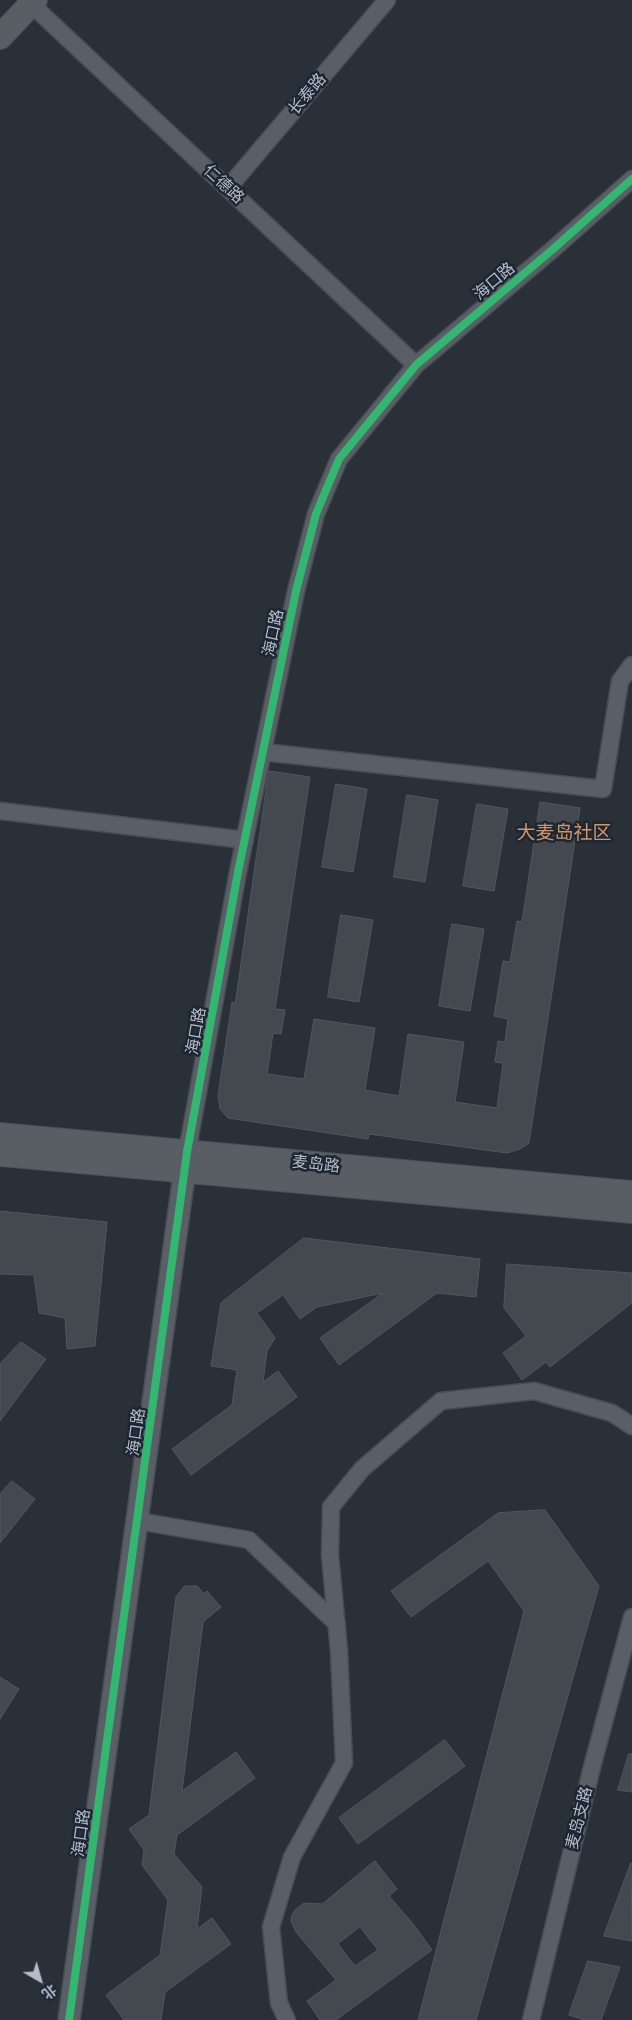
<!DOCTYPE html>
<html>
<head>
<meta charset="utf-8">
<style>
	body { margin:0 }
	#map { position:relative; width:632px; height:2020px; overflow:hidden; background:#2a3038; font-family:"Exo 2","Noto Sans SC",sans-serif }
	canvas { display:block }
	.north { position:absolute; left:15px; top:1955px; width:50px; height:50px; -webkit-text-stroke:4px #1d2633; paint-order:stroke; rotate:142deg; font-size:14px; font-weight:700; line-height:20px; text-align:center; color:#b4bcc9 }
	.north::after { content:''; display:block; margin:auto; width:18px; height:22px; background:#b4bcc9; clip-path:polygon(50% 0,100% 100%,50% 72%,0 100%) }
</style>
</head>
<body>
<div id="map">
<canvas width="632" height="2020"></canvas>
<div class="north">北</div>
</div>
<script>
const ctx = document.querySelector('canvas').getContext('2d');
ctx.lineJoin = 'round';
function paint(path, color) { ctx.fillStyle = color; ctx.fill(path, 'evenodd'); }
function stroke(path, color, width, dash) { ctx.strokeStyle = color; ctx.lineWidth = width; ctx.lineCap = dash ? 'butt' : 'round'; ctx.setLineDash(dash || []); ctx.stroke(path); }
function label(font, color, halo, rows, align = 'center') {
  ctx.font = font + ' "Exo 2","Noto Sans SC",sans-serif'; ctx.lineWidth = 5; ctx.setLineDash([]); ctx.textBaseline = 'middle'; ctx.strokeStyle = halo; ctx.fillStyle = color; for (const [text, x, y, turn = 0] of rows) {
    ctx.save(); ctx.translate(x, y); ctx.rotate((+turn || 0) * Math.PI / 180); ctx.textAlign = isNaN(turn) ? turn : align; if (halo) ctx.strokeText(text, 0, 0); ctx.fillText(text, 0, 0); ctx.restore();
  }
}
const building = new Path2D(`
	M269,771l41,6 -35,232 10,1 -4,24 -8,-1 -6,41 37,5 10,-60 61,9 -10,62 11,2 23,4 9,-62 56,8 -9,60 42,6 6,-45 -8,-1 3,-21 7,1 3,-23 -14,-3 9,-55 7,1 7,-41 5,1 18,-120 40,6 -51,335 -9,6 -13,4 -138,-19 -1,5 -140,-21 -8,-9 -2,-13 14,-94 3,1z
	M336,784l31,5 -14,83 -31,-5z
	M407,795l31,5 -13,82 -31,-5z
	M477,804l31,5 -14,82 -31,-5z
	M341,915l32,5 -14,82 -31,-5z
	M452,924l32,5 -14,82 -31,-5z
	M0,1211l107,11 -12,124 -28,3 -2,-31 -26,-5 -5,-38 -34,-1z
	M304,1238l176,21 -4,38 -39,-4 -98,72 -19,-27 63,-45 -66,14 -17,12 -17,-24 -26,18 18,25 -8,13 -4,31 15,-11 19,26 -106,78 -19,-26 60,-44 5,-35 -26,-4 10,-63z
	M507,1264l125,9v30l-82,64 -4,-5 -24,18 -19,-27 23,-17 -22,-28z
	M21,1342l25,17 -46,62v-57z
	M12,1481l23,18 -35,44v-49z
	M545,1510l54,76 -123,434h-58l106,-409 -36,-50 -77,56 -20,-26 107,-78z
	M185,1586h12l7,8 3,-3 14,16 -18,15 -21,169 54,-39 19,26 -78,57 -3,19 28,33 -5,42 15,-11 19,26 -66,48 -4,28h-37l-18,-25 54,-40 8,-55 -26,-35 2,-15 -15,-21 20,-14 27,-218z
	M0,1677l19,12 -19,30z
	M445,1740l20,26 -107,78 -19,-26z
	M629,1754h3v38l-14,-2z
	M375,1861l22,28 -8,7 24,28 19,26 -96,70h-16l-13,-19 29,-21 -40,-48 -5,-11 1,-6 3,-5 9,-7 18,1zM360,1927l18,23 -23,16 -17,-22z
	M631,1863l1,78 -28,-5z
	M588,1961l32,6 -19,53h-16l-16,-5z`);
const minor = new Path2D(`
	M31,4l385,361
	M228,188l159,-188
	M263,752l340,37 17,-108 12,-16
	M0,811l245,29
	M187,1152l51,-280 58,-281 20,-77 23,-55 77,-94 136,-115 80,-71
	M138,1521l111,19 88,84
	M287,2020l-8,-17 -8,-76 21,-70 52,-94 -5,-112 -9,-96 1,-48 31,-38 79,-68 93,-10 78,22 20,13
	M531,2020l60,-249 41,-154`);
const tertiary = new Path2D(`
	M69,2020l118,-867`);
const secondary = new Path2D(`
	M0,37l35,-37
	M0,1135l632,58
	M0,1154l632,57`);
const cycleway = new Path2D(`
	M69,2020l118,-868 51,-280 58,-281 20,-77 23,-55 77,-94 136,-115 80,-71`);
const streetNames = [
	["长泰路",307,94,-50],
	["仁德路",224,184,43],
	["海口路",494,281,-40],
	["海口路",273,633,-78],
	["海口路",196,1031,-80],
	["麦岛路",316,1164,6],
	["海口路",136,1432,-82],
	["麦岛支路",579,1818,-76],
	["海口路",81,1833,-82]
];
const quarterNames = [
	["大麦岛社区",564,833]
];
paint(building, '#444950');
stroke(building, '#52575f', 1);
stroke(minor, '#484c53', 19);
stroke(tertiary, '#484c53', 24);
stroke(secondary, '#484c53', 26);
stroke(minor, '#5a5e66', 16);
stroke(tertiary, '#5a5e66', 21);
stroke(secondary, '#595d64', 24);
stroke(cycleway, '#33b770', 8);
label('16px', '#b4bcc9', '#1d2633', streetNames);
label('19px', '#d59563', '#1d2633', quarterNames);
</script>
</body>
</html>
